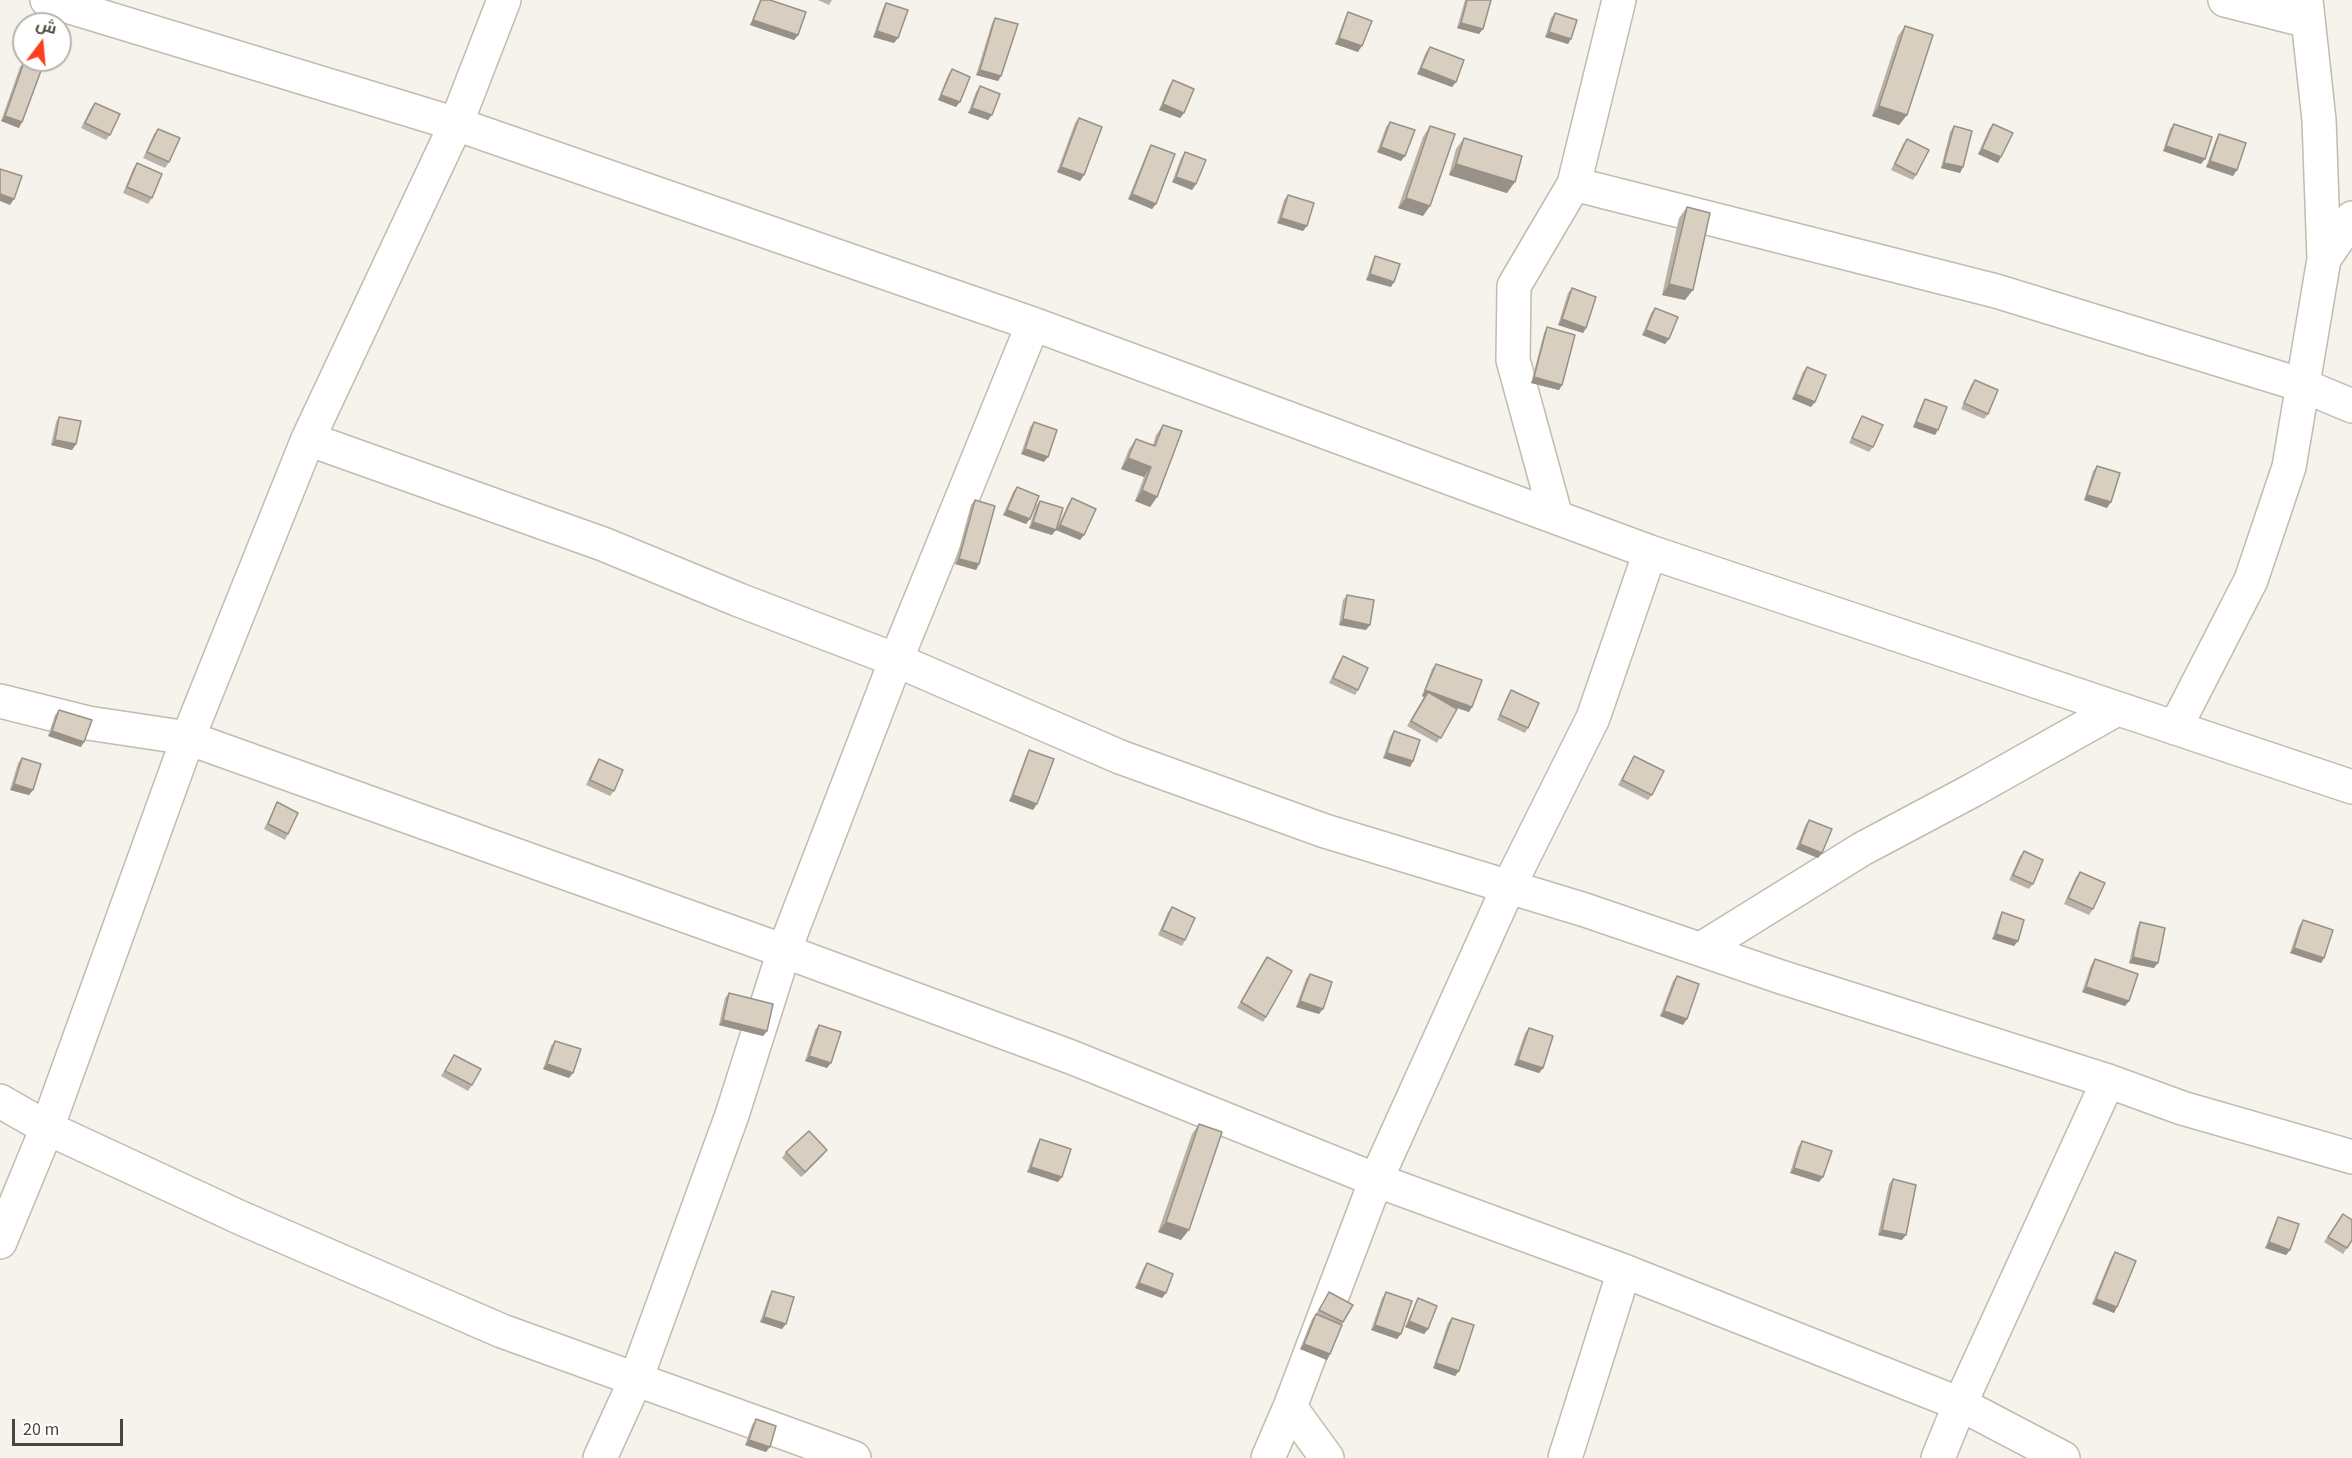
<!DOCTYPE html>
<html>
<head>
<meta charset="utf-8">
<style>
	body { margin:0 }
	#map { position:relative; width:2352px; height:1458px; overflow:hidden; background:#f6f3ec; font-family:"Source Sans 3",Cairo,sans-serif }
	canvas { display:block }
	.north { position:absolute; left:12px; top:12px; width:60px; height:60px; box-sizing:border-box; background:#fff; border:2px solid #b7b4b0; border-radius:50%; rotate:16deg; font-size:16px; font-weight:700; line-height:24px; text-align:center; color:#4b4439 }
	.north::after { content:''; display:block; margin:auto; width:21px; height:27px; background:#fc3f1d; clip-path:polygon(50% 0,100% 100%,50% 72%,0 100%) }
	.scale { position:absolute; left:12px; top:1419px; width:111px; height:27px; box-sizing:border-box; border:3px solid #4b4439; border-top:0; padding-left:8px; font-size:18px; line-height:21px; white-space:nowrap; color:#4b4439; -webkit-text-stroke:4px #fff; paint-order:stroke }
</style>
</head>
<body>
<div id="map">
<canvas width="2352" height="1458"></canvas>
<div class="north">ش</div>
<div class="scale">20 m</div>
</div>
<script>
const ctx = document.querySelector('canvas').getContext('2d');
ctx.lineJoin = 'round';
function stroke(path, color, width, dash) { ctx.strokeStyle = color; ctx.lineWidth = width; ctx.lineCap = dash ? 'butt' : 'round'; ctx.setLineDash(dash || []); ctx.stroke(path); }
function paint(path, color) { ctx.fillStyle = color; ctx.fill(path, 'evenodd'); }
const minor = new Path2D(`
	M47,0l409,124 577,200 617,228 702,235
	M2225,0l83,21
	M1574,184l422,107 306,94 50,21
	M2324,259l28,-41
	M308,439l295,105 136,56 157,60 224,97 205,74 260,79 196,67 327,104 74,27 170,49
	M1556,517l-43,-157 1,-74 60,-102 45,-184
	M0,701l88,22 100,15 596,213 287,106 305,123 248,91 336,133 103,54
	M2175,728l76,-148 38,-113 35,-208 -5,-139 -13,-120
	M1701,949l161,-100 111,-59 144,-81
	M0,1101l47,27 194,90 261,113 352,127
	M0,1242l47,-114 141,-390 120,-299 148,-315 48,-124
	M1290,1407l37,51
	M600,1458l36,-79 96,-264 52,-164 112,-291 137,-336
	M1268,1458l22,-51 86,-227 132,-292 85,-170 57,-166
	M1565,1458l59,-187
	M1938,1458l22,-54 148,-323`);
const wall = new Path2D(`
	M760,0h10l28,35 -4,5 -44,-15z
	M818,0h14l-3,5z
	M1465,0h26l-12,34 -22,-6z
	M886,3l8,40 -21,-6 10,-29z
	M1348,12l10,40 -23,-8 10,-26z
	M1555,13l13,31 -23,-7 6,-19z
	M995,18l6,58 -3,5 -22,-6 16,-52z
	M1905,26l2,89 -8,10 -27,-9 26,-80z
	M1430,47l26,35 -4,5 -35,-13 9,-22z
	M24,62l-5,66 -18,-7 19,-54z
	M952,69l4,38 -18,-7 10,-25z
	M1173,80l11,33 -4,5 -21,-8 10,-24z
	M980,86l8,34 -20,-7 8,-21z
	M95,103l15,32 -4,5 -25,-12 10,-20z
	M1079,118l5,57 -4,6 -23,-9 18,-49z
	M1390,122l11,39 -24,-9 9,-25z
	M1993,124l5,39 -20,-9 11,-25z
	M2174,124l27,40 -38,-13 7,-22z
	M1430,126l-7,90 -25,-8 25,-71z
	M1954,126l9,41 -3,6 -19,-5 9,-36z
	M158,129l11,33 -4,6 -22,-10 11,-24z
	M2219,134l14,42 -27,-9 10,-28z
	M1464,138l43,55 -58,-18 7,-26z
	M1907,139l9,36 -3,5 -22,-10 12,-26z
	M1151,145l5,59 -4,5 -24,-10 20,-49z
	M1185,152l11,32 -4,6 -20,-8 9,-24z
	M137,163l15,35 -4,6 -25,-11 10,-24z
	M1288,195l15,36 -26,-8 7,-23z
	M1687,207l-2,93 -23,-5 17,-77z
	M1375,256l16,31 -25,-7 6,-18z
	M1572,288l14,40 -3,5 -25,-8 10,-32z
	M1655,308l14,31 -4,5 -23,-9 9,-22z
	M1547,327l15,58 -3,5 -28,-7 13,-50z
	M1807,367l8,35 -4,5 -19,-8 11,-27z
	M1975,380l13,34 -4,5 -23,-10 10,-24z
	M1925,399l10,36 -22,-8 9,-23z
	M1862,416l11,31 -4,5 -20,-9 10,-22z
	M59,417l17,27 -4,6 -21,-5 5,-23z
	M1034,422l10,40 -23,-8 9,-27z
	M1163,425l-6,72 -7,10 -15,-6 9,-24 -23,-8 8,-20 7,-10 17,6 3,-10z
	M2097,466l10,42 -23,-8 9,-29z
	M1017,487l9,37 -23,-9 10,-23z
	M1072,498l12,37 -4,5 -24,-10 12,-26z
	M975,500l4,64 -3,6 -21,-6 16,-59z
	M1040,501l12,34 -23,-7 7,-22z
	M1347,595l19,35 -27,-5 4,-25z
	M1343,656l15,34 -3,5 -26,-12 10,-21z
	M1436,664l36,43 -3,5 -12,-4 -20,35 -30,-17 17,-29 -2,-1 10,-27z
	M1511,690l17,38 -3,5 -28,-13 11,-25z
	M59,710l22,37 -33,-11 7,-21z
	M1394,731l19,30 -3,6 -27,-9 7,-21z
	M1029,750l4,60 -24,-9 17,-45z
	M1634,756l18,39 -4,5 -30,-15z
	M22,758l11,32 -4,5 -19,-5 8,-27z
	M599,759l15,32 -4,5 -24,-11 9,-20z
	M277,802l11,32 -3,6 -21,-11 10,-21z
	M1809,820l13,33 -4,5 -22,-9 9,-23z
	M2024,851l9,33 -4,5 -20,-9 11,-24z
	M2080,872l13,37 -4,6 -25,-11 12,-27z
	M1172,907l13,33 -3,6 -24,-11 10,-23z
	M2002,912l16,29 -4,5 -22,-7 7,-21z
	M2303,920l21,38 -3,5 -31,-10 9,-27z
	M2140,922l14,46 -25,-5 8,-35z
	M1267,957l-1,60 -3,5 -26,-14z
	M2095,959l34,42 -4,5 -43,-14 9,-27z
	M1310,974l9,40 -23,-7 10,-28z
	M1677,976l6,49 -23,-9 13,-35z
	M729,993l38,38 -4,5 -44,-11 6,-27z
	M819,1025l8,43 -22,-7 10,-31z
	M1529,1028l14,40 -4,5 -25,-8 11,-32z
	M555,1041l14,37 -26,-9 8,-23z
	M454,1055l18,30 -4,6 -27,-15z
	M1199,1124l-18,116 -23,-8 34,-98z
	M1040,1139l18,43 -31,-10 10,-28z
	M1802,1141l17,41 -29,-9 8,-26z
	M786,1152l37,3 -22,22 -19,-19z
	M1893,1179l9,61 -24,-5 11,-51z
	M2343,1214l9,26 -9,14 -19,-12z
	M2278,1217l12,33 -4,5 -21,-7 10,-25z
	M2115,1252l2,55 -3,6 -22,-9 19,-46z
	M1147,1263l19,30 -4,5 -27,-10 8,-19z
	M772,1291l10,38 -22,-7 9,-26z
	M1329,1292l24,13 -11,19 -12,30 -3,6 -27,-11 12,-30 4,-5z
	M1386,1292l15,42 -4,5 -26,-9 11,-32z
	M1418,1298l10,31 -4,5 -19,-7 10,-23z
	M1452,1318l7,53 -4,5 -22,-8 15,-45z
	M756,1419l10,33 -21,-7 7,-20z`);
const shadedWall = new Path2D(`
	M753,20l45,15 -4,5 -44,-15z
	M1461,23l22,6 -4,5 -22,-6z
	M877,31l21,7 -4,5 -21,-6z
	M1549,32l22,7 -3,5 -23,-7z
	M1339,38l23,8 -4,6 -23,-8z
	M1421,68l35,14 -4,5 -35,-13z
	M980,70l21,6 -3,5 -22,-6z
	M941,95l19,7 -4,5 -18,-7z
	M1163,104l21,9 -4,5 -21,-8z
	M1879,106l28,9 -8,10 -27,-9z
	M972,108l20,7 -4,5 -20,-7z
	M5,116l17,6 -3,6 -18,-7z
	M2166,146l39,13 -4,5 -38,-13z
	M1381,147l24,9 -4,5 -24,-9z
	M1982,149l19,8 -3,6 -20,-9z
	M2210,161l27,9 -4,6 -27,-9z
	M1944,163l19,4 -3,6 -19,-5z
	M1456,164l59,18 -8,11 -58,-18z
	M1061,167l23,8 -4,6 -23,-9z
	M1176,177l20,7 -4,6 -20,-8z
	M0,194l14,5 -4,6 -10,-4z
	M1132,194l24,10 -4,5 -24,-10z
	M1406,198l24,8 -7,10 -25,-8z
	M1281,218l26,8 -4,5 -26,-8z
	M1370,274l24,8 -3,5 -25,-7z
	M1669,284l24,6 -8,10 -23,-5z
	M1562,319l24,9 -3,5 -25,-8z
	M1646,330l23,9 -4,5 -23,-9z
	M1534,377l28,8 -3,5 -28,-7z
	M1796,394l19,8 -4,5 -19,-8z
	M1916,422l22,8 -3,5 -22,-8z
	M55,440l21,4 -4,6 -21,-5z
	M1025,449l23,8 -4,5 -23,-8z
	M1128,458l23,9 -7,10 -23,-8z
	M1142,490l15,7 -7,10 -15,-6z
	M2087,495l24,7 -4,6 -23,-8z
	M1007,510l23,9 -4,5 -23,-9z
	M1033,522l23,8 -4,5 -23,-7z
	M1060,525l24,10 -4,5 -24,-10z
	M959,559l20,5 -3,6 -21,-6z
	M1343,619l27,6 -4,5 -27,-5z
	M1425,690l47,17 -3,5 -44,-15 3,-5 -4,5 -2,-1z
	M52,731l32,11 -3,5 -33,-11z
	M1387,753l26,8 -3,6 -27,-9z
	M14,784l19,6 -4,5 -19,-5z
	M1013,795l24,9 -4,6 -24,-9z
	M1800,844l22,9 -4,5 -22,-9z
	M1996,934l22,7 -4,5 -22,-7z
	M2294,948l30,10 -3,5 -31,-10z
	M2133,957l25,6 -4,5 -25,-5z
	M2086,987l43,14 -4,5 -43,-14z
	M1300,1001l23,8 -4,5 -23,-7z
	M1664,1011l23,8 -4,6 -23,-9z
	M723,1020l44,11 -4,5 -44,-11z
	M809,1056l22,7 -4,5 -22,-7z
	M1518,1060l25,8 -4,5 -25,-8z
	M547,1064l26,9 -4,5 -26,-9z
	M827,1150l-4,5 -22,22 4,-5z
	M1031,1167l31,10 -4,5 -31,-10z
	M1794,1168l29,9 -4,5 -29,-9z
	M1166,1222l23,8 -8,10 -23,-8z
	M1882,1230l24,5 -4,5 -24,-5z
	M2269,1242l21,8 -4,5 -21,-7z
	M1139,1283l27,10 -4,5 -27,-10z
	M2096,1299l21,8 -3,6 -22,-9z
	M764,1317l22,7 -4,5 -22,-7z
	M1409,1321l19,8 -4,5 -19,-7z
	M1375,1325l26,9 -4,5 -26,-9z
	M1304,1344l26,10 -3,6 -27,-11z
	M1436,1363l23,8 -4,5 -22,-8z
	M749,1440l21,7 -4,5 -21,-7z`);
const building = new Path2D(`
	M761,0h9l36,12 -8,23 -45,-15z
	M1467,0h24l-8,29 -22,-6z
	M886,3l22,7 -10,28 -21,-7z
	M1348,12l24,9 -10,25 -23,-8z
	M1555,13l22,7 -6,19 -22,-7z
	M995,18l23,6 -17,52 -21,-6z
	M1905,26l28,9 -26,80 -28,-9z
	M1430,47l34,13 -8,22 -35,-14z
	M24,62l18,6 -20,54 -17,-6z
	M952,69l18,8 -10,25 -19,-7z
	M1173,80l21,9 -10,24 -21,-9z
	M980,86l20,8 -8,21 -20,-7z
	M95,103l25,11 -10,21 -25,-12z
	M1079,118l23,9 -18,48 -23,-8z
	M1390,122l25,8 -10,26 -24,-9z
	M1993,124l20,9 -12,24 -19,-8z
	M2174,124l38,13 -7,22 -39,-13z
	M1430,126l25,8 -25,72 -24,-8z
	M1954,126l18,5 -9,36 -19,-4z
	M158,129l22,9 -11,24 -22,-10z
	M2219,134l27,9 -9,27 -27,-9z
	M1464,138l58,18 -7,26 -59,-18z
	M1907,139l22,11 -13,25 -21,-11z
	M1151,145l24,9 -19,50 -24,-10z
	M1185,152l21,8 -10,24 -20,-7z
	M137,163l25,11 -10,24 -25,-11z
	M0,169l22,7 -8,23 -14,-5z
	M1288,195l26,8 -7,23 -26,-8z
	M1687,207l23,6 -17,77 -24,-6z
	M1375,256l25,8 -6,18 -24,-8z
	M1572,288l24,9 -10,31 -24,-9z
	M1655,308l23,9 -9,22 -23,-9z
	M1547,327l28,8 -13,50 -28,-8z
	M1807,367l19,8 -11,27 -19,-8z
	M1975,380l23,10 -10,24 -24,-11z
	M1925,399l22,8 -9,23 -22,-8z
	M1862,416l21,9 -10,22 -21,-9z
	M59,417l22,4 -5,23 -21,-4z
	M1034,422l23,8 -9,27 -23,-8z
	M1163,425l19,6 -25,66 -15,-7 9,-23 -23,-9 8,-19 19,7z
	M2097,466l23,7 -9,29 -24,-7z
	M1017,487l22,9 -9,23 -23,-9z
	M1072,498l24,11 -12,26 -24,-10z
	M975,500l20,6 -16,58 -20,-5z
	M1040,501l23,7 -7,22 -23,-8z
	M1347,595l27,5 -4,25 -27,-6z
	M1343,656l25,12 -10,22 -25,-12z
	M1436,664l46,16 -10,27 -47,-17z
	M1511,690l28,13 -11,25 -28,-13z
	M1428,692l29,17 -16,29 -30,-17z
	M59,710l33,10 -8,22 -32,-11z
	M1394,731l26,9 -7,21 -26,-8z
	M1029,750l25,9 -17,45 -24,-9z
	M1634,756l30,15 -12,24 -30,-15z
	M22,758l19,6 -8,26 -19,-6z
	M599,759l24,11 -9,21 -24,-11z
	M277,802l21,11 -10,21 -20,-10z
	M1809,820l23,9 -10,24 -22,-9z
	M2024,851l19,9 -10,24 -20,-9z
	M2080,872l25,11 -12,26 -25,-11z
	M1172,907l23,11 -10,22 -23,-10z
	M2002,912l22,8 -6,21 -22,-7z
	M2303,920l30,10 -9,28 -30,-10z
	M2140,922l25,6 -7,35 -25,-6z
	M1267,957l25,14 -26,46 -25,-15z
	M2095,959l43,15 -9,27 -43,-14z
	M1310,974l22,8 -9,27 -23,-8z
	M1677,976l22,8 -12,35 -23,-8z
	M729,993l44,11 -6,27 -44,-11z
	M819,1025l22,7 -10,31 -22,-7z
	M1529,1028l24,8 -10,32 -25,-8z
	M555,1041l26,8 -8,24 -26,-9z
	M454,1055l27,14 -9,16 -27,-14z
	M1199,1124l23,8 -33,98 -23,-8z
	M809,1131l18,19 -22,22 -19,-20z
	M1040,1139l31,10 -9,28 -31,-10z
	M1802,1141l30,10 -9,26 -29,-9z
	M1893,1179l23,6 -10,50 -24,-5z
	M2343,1214l9,6v20l-5,8 -19,-11z
	M2278,1217l21,7 -9,26 -21,-8z
	M2115,1252l21,9 -19,46 -21,-8z
	M1147,1263l26,11 -7,19 -27,-10z
	M772,1291l22,6 -8,27 -22,-7z
	M1329,1292l24,13 -10,17 -24,-12z
	M1386,1292l26,9 -11,33 -26,-9z
	M1418,1298l19,8 -9,23 -19,-8z
	M1316,1314l26,11 -12,29 -26,-10z
	M1452,1318l22,7 -15,46 -23,-8z
	M756,1419l20,7 -6,21 -21,-7z`);
stroke(minor, '#c2bbae', 36);
stroke(minor, '#fff', 33);
paint(wall, '#bab2a6');
paint(shadedWall, '#979187');
paint(building, '#d8cfc1');
stroke(building, '#979187', 1.5);
</script>
</body>
</html>
